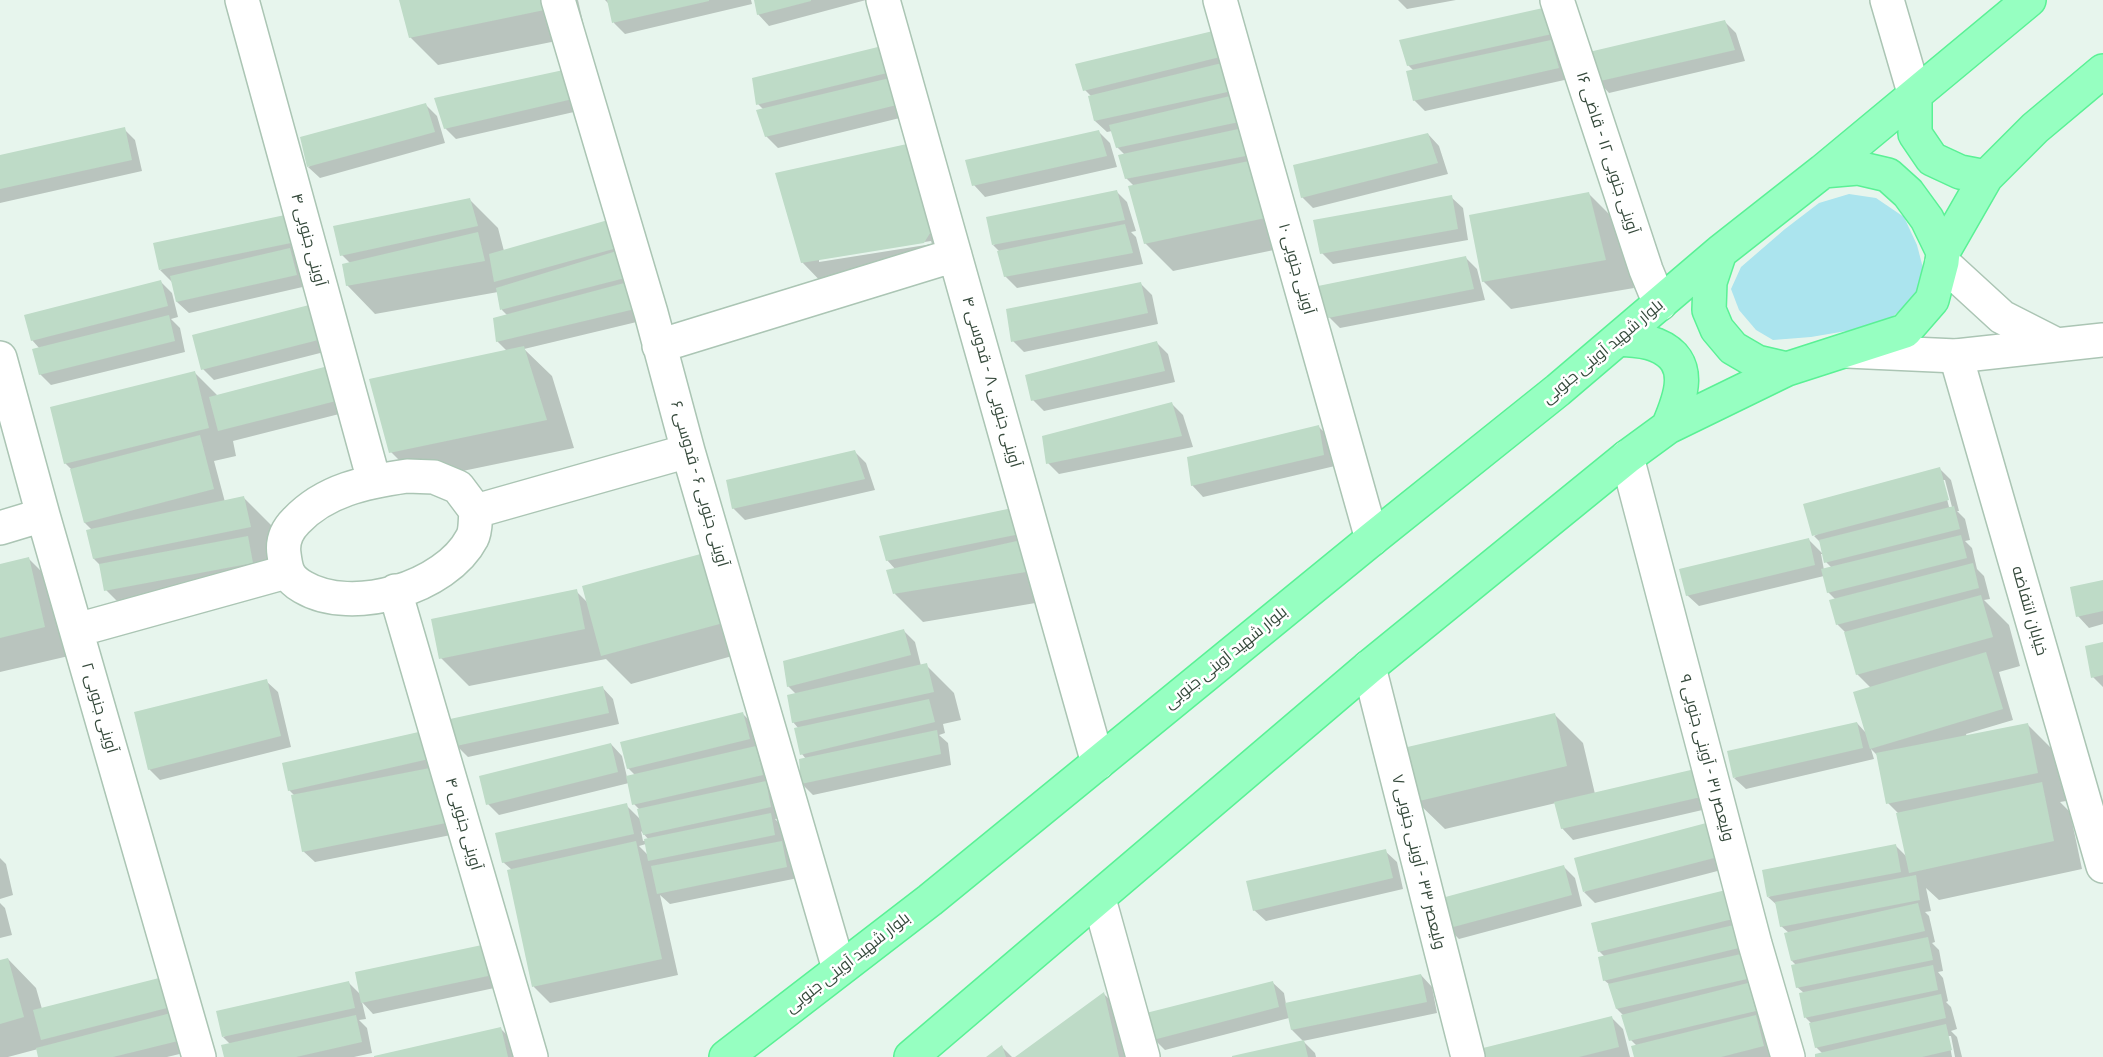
<!DOCTYPE html>
<html>
<head>
<meta charset="utf-8">
<style>
	body { margin:0 }
	canvas { display:block; background:#e7f5ed }
</style>
</head>
<body>
<canvas width="2103" height="1057"></canvas>
<script>
const ctx = document.querySelector('canvas').getContext('2d');
ctx.lineJoin = 'round';
function paint(path, color) { ctx.fillStyle = color; ctx.fill(path, 'evenodd'); }
function stroke(path, color, width, dash) { ctx.strokeStyle = color; ctx.lineWidth = width; ctx.lineCap = dash ? 'butt' : 'round'; ctx.setLineDash(dash || []); ctx.stroke(path); }
function label(font, color, halo, rows, align = 'center') {
  ctx.font = font + ' "Fira Sans Condensed",Cairo,sans-serif'; ctx.lineWidth = 5; ctx.setLineDash([]); ctx.textBaseline = 'middle'; ctx.strokeStyle = halo; ctx.fillStyle = color; for (const [text, x, y, turn = 0] of rows) {
    ctx.save(); ctx.translate(x, y); ctx.rotate((+turn || 0) * Math.PI / 180); ctx.textAlign = isNaN(turn) ? turn : align; if (halo) ctx.strokeText(text, 0, 0); ctx.fillText(text, 0, 0); ctx.restore();
  }
}
const green = new Path2D(`
	M1849,194l27,4 28,19 13,28 7,27 -11,27 -22,19 -21,9 -59,10 -38,3 -17,-10 -17,-20 -8,-21 10,-22 44,-38 34,-26z`);
const shadow = new Path2D(`
	M400,0h178l8,35 -148,30 -28,-28z
	M605,0h146l1,4 -127,30 -11,-11 -4,-18z
	M755,0h111l-97,26 -11,-12z
	M1398,0h58l-49,9z
	M1543,9l26,70 -144,32 -11,-11v-29l-6,-6z
	M1725,22l11,11 9,28 -136,32 -11,-12z
	M1213,33l85,212 -125,26 -28,-28 -11,-57 -8,-8 -1,-23 -8,-8 -5,-16 -5,1 -12,-11 -4,-25 -6,-6z
	M885,47l27,68 -134,33 -12,-12 -2,-26 -6,-6z
	M568,71l19,38 -131,30 -11,-11z
	M425,104l12,12 8,27 -125,35 -12,-11z
	M124,129l11,11 7,31 -142,32v-47z
	M1099,132l11,11 7,24 -132,30 -11,-12z
	M1428,134l11,12 9,28 -135,34 -11,-11z
	M916,143l50,106 -136,42 -28,-29zM931,241l1,3 -113,18v-4z
	M1116,191l11,11 9,29 -5,1 5,5 7,27 -126,24 -12,-12 -5,-24 -7,-7z
	M1589,194l28,28 17,66 -123,21 -28,-28z
	M1451,197l12,11 5,32 -135,24 -11,-11z
	M470,200l28,28 6,23 103,-29 38,98 -121,29 28,27 22,72 -155,32 -28,-28 116,-101 -10,-10 10,-26 -5,-5 -4,-18 -123,22 -28,-29 3,-22 -8,-8z
	M285,216l22,70 -118,27 -12,-11 -4,-19 -13,-13z
	M1466,258l11,11 8,31 -145,28 -11,-11z
	M161,282l11,11 6,24 -7,2 9,9 5,24 -134,33 -11,-11v-25l-8,-9z
	M1141,284l11,11 6,29 -134,28 -11,-11z
	M324,317l8,33 -118,30 -11,-11z
	M1157,343l11,11 7,28 -131,29 -11,-11z
	M331,367l20,44 -118,30 3,15 -22,5 11,41 19,-4 28,28 6,29 -11,2 9,9 4,25 -146,27 -28,-28 -5,-24 -7,-7 -2,-29 -7,-7 -14,-54 -6,-6 129,-91 24,24z
	M1172,404l11,11 10,32 -134,27 -11,-11z
	M1319,427l11,11 5,28 -132,31 -11,-12z
	M855,452l11,11 9,27 -130,30 -12,-12z
	M1940,469l11,11 8,31h-2l8,8 5,21 -5,1 7,7 5,21 7,7 6,23 -6,1 25,25 11,41 -21,6 14,48 -47,14 1,3 60,-13 29,29 10,48 -6,1 10,10 12,57 -143,31 -13,-12 5,23 -6,1 4,4 6,26 -3,1 7,7 4,21 -5,1 5,6 5,23 -2,1 5,5 6,22 -6,2 6,6 5,20h-7l-4,-21h-3l4,21h-135l6,-3 -7,-7 -4,-23 -6,-6 -5,-24 3,-1 -7,-6v-21l-5,-5 -3,-28 -8,-7 -3,-20 -10,-9 127,-52 12,12 -9,-44 -10,-10 -10,-47 -7,-7 3,10 -128,30 -12,-11 123,-55 9,10 5,-45 -14,-14 -11,-41 -9,-9 -1,-24 -8,-8 -4,-16 -125,30 -12,-11 122,-55 14,14h-2l3,16 8,-2 -6,-6 -5,-19 -7,-7zM1942,480h3l7,27h-3z
	M1017,509l42,90 -136,23 -28,-28 1,-24 -9,-10z
	M707,553l47,97 -123,34 -25,-25 -137,27 -28,-28 135,-67 12,12z
	M29,559l28,28 16,68 -73,17v-107z
	M2103,581v43l-14,4 -11,-12z
	M904,631l11,11 6,24 5,-1 28,28 7,27 -18,4 2,9 -6,2 9,8 3,22 -138,30 -11,-11 4,-25 -4,-5 -3,-25 -6,-7 4,-27 -9,-9z
	M2103,643v44l-10,-10z
	M266,681l12,11 13,55 -131,33 -11,-11z
	M602,687l11,12 6,25 -151,33 -11,-11z
	M743,714l11,11 28,93 -7,1 7,7 4,21 7,7 5,24 -128,26 -10,-9 18,80 -128,28 -16,-16 -22,-117 -9,-8 123,-57 15,15 -2,-11 -5,-5 -5,-21 -130,32 -11,-11 123,-60 11,12 5,21 8,-2 -7,-7zM641,831l8,9 -6,1zM646,844l2,11 -9,-9z
	M1554,714l29,29 12,51 99,-23 17,37 -138,32 -11,-12 -6,-25 -111,26 -29,-28z
	M422,733l34,101 -141,28 -12,-11 -8,-55 -6,-6z
	M1709,824l20,44 -134,35 -11,-11z
	M1385,851l12,11 6,27 -137,32 -12,-11z
	M0,858l6,6 7,31 -13,4z
	M1564,867l11,11 7,28 -123,33 -11,-11z
	M1729,891l45,166h-139l2,-11 -6,-6 -7,-24 -7,-7 -7,-24 -6,-5 1,-23 -6,-6z
	M0,903l5,5 7,27 -12,3z
	M481,947l18,40 -126,27 -11,-12 4,17 -7,1 8,8 5,25 -18,4h-129l6,-12 -8,-8 126,-54 12,12z
	M8,959l28,29 6,21 121,-30 25,73 -21,5h-127l-2,-8 -30,8h-8v-96z
	M1421,975l11,12 5,26 -134,28 -11,-11 -3,-12 -124,32 -11,-11 118,-57 12,11 2,11z
	M1104,994l11,11 13,52h-110z
	M1612,1018l11,11 7,28h-143z
	M501,1029l11,11 4,17h-140z
	M1304,1042l11,11 1,4h-82z
	M1002,1047l10,10h-24z`);
const building = new Path2D(`
	M399,0h158l2,7 -150,31z
	M607,0h102v1l-97,22z
	M754,0h57v1l-54,14z
	M1543,8l9,26 -145,32 -8,-26z
	M1725,20l10,30 -139,32 -7,-30z
	M1213,31l7,26 -137,34 -8,-27z
	M1551,40l8,28 -146,33 -7,-30z
	M886,45l5,27 -135,33 -4,-27z
	M1222,63l10,28 -138,30 -6,-25z
	M568,69l9,29 -133,31 -10,-31z
	M894,77l7,27 -136,33 -9,-27z
	M1230,96l9,26 -123,26 -7,-23z
	M426,103l9,29 -128,35 -7,-30z
	M125,127l7,33 -132,29v-34z
	M1243,128l8,27 -126,24 -7,-24z
	M1099,130l8,26 -135,30 -7,-26z
	M1428,133l10,30 -137,35 -8,-33z
	M916,142l22,78 -14,23 -123,20 -26,-90z
	M1254,160l16,57 -126,27 -16,-58z
	M1117,190l8,30 -133,25 -6,-28z
	M1589,192l17,68 -124,22 -13,-67z
	M1452,195l6,34 -138,25 -7,-34z
	M470,198l8,28 -138,30 -7,-30z
	M285,215l6,28 -132,27 -6,-27z
	M608,220l9,28 -123,34 -5,-28z
	M1125,224l8,29 -129,24 -7,-26z
	M478,232l7,29 -139,25 -4,-22z
	M290,248l7,27 -121,27 -6,-26z
	M620,250l9,27 -129,33 -4,-22z
	M1466,256l8,33 -146,29 -10,-32z
	M161,280l7,26 -137,35 -7,-26z
	M628,282l7,27 -139,33 -3,-24z
	M1141,282l7,31 -137,29 -5,-33z
	M313,304l9,35 -121,31 -9,-35z
	M169,315l6,26 -136,34 -7,-26z
	M1157,341l8,30 -134,30 -6,-26z
	M524,346l23,74 -158,33 -20,-74z
	M332,365l8,35 -122,31 -9,-34z
	M195,371l14,57 -145,36 -14,-57z
	M1172,402l10,34 -136,28 -4,-28z
	M1319,425l5,30 -133,31 -4,-29z
	M200,435l14,54 -130,34 -14,-54z
	M855,450l10,29 -133,30 -6,-29z
	M1940,467l9,33 -137,36 -9,-32z
	M244,496l7,31 -158,32 -7,-29z
	M1954,506l6,23 -136,34 -5,-23z
	M1017,507l8,26 -139,28 -7,-25z
	M1961,535l6,23 -140,35 -6,-24z
	M248,536l5,27 -149,28 -5,-27z
	M1809,538l6,27 -129,31 -7,-27z
	M1026,539l6,32 -139,23 -7,-24z
	M708,552l19,70 -126,34 -19,-70z
	M29,557l16,70 -45,11v-74z
	M1973,563l6,25 -143,37 -7,-25z
	M2103,580v31l-27,6 -6,-30z
	M577,589l8,40 -146,30 -8,-40z
	M1981,595l12,42 -137,38 -12,-43z
	M904,629l7,26 -124,32 -4,-26z
	M2103,642v33l-12,3 -6,-32z
	M1986,652l17,57 -133,40 -17,-57z
	M927,663l7,29 -142,31 -5,-28z
	M267,679l14,57 -133,34 -14,-58z
	M603,686l6,27 -153,33 -6,-27z
	M929,699l6,23 -135,33 -6,-27z
	M743,712l7,27 -123,30 -7,-27z
	M1555,713l12,53 -152,36 -12,-54z
	M1857,722l6,26 -130,30 -6,-27z
	M2028,723l10,50 -152,31 -10,-51z
	M937,730l4,24 -140,30 -2,-25z
	M423,731l6,28 -141,32 -6,-28z
	M611,743l7,29 -132,33 -7,-29z
	M756,746l7,29 -131,30 -6,-29z
	M435,767l11,56 -144,29 -11,-57z
	M1695,769l6,28 -140,32 -7,-27z
	M766,781l5,26 -128,28 -6,-26z
	M2042,782l12,59 -145,32 -13,-60z
	M627,803l7,31 -132,29 -7,-30z
	M771,813l4,22 -127,26 -4,-22z
	M1710,822l8,35 -135,35 -9,-34z
	M636,841l26,118 -130,28 -25,-117z
	M782,841l5,26 -130,27 -6,-28z
	M1896,844l5,28 -134,25 -5,-27z
	M1386,849l7,29 -140,33 -7,-30z
	M1564,865l8,30 -126,34 -8,-30z
	M1916,875l4,25 -140,27 -5,-25z
	M1730,889l7,29 -139,34 -7,-29z
	M1918,903l7,28 -134,30 -7,-28z
	M1738,924l5,23 -140,34 -5,-24z
	M1928,937l5,23 -137,28 -5,-23z
	M482,945l6,31 -127,27 -6,-31z
	M1741,954l6,25 -131,30 -8,-25z
	M8,958l16,59 -24,7v-64z
	M1933,965l5,25 -134,28 -5,-25z
	M1421,974l6,28 -136,28 -6,-27z
	M163,977l8,30 -130,33 -8,-30z
	M349,981l6,27 -133,29 -6,-26z
	M1273,981l6,26 -126,33 -7,-27z
	M1748,983l8,28 -127,30 -8,-26z
	M1104,992l15,65h-104z
	M1941,994l5,24 -131,30 -6,-25z
	M171,1013l7,28 -65,16h-75l-2,-9z
	M356,1015l6,27 -66,15h-72l-3,-12z
	M1756,1015l8,31 -43,11h-87l-3,-11z
	M1612,1016l7,31 -40,10h-94l-2,-9z
	M1946,1024l6,26 -30,7h-107v-3z
	M501,1027l7,30h-134v-1z
	M1304,1040l4,17h-76v-1z
	M1002,1045l4,12h-20z`);
const minor = new Path2D(`
	M242,0l132,481
	M558,0l93,313 37,138 151,518
	M883,0l215,763
	M1220,0l152,539
	M1557,0l89,270 14,34
	M1887,0l28,96
	M659,346l296,-91
	M1956,356l147,510
	M0,358l43,157 156,542
	M1627,457l128,487 33,113
	M407,476l27,1 24,10 18,24c-1,8 0,20 -4,27 -26,50 -120,78 -169,49 -16,-9 -17,-18 -19,-33 -2,-13 3,-24 12,-33 29,-31 70,-39 111,-45z
	M476,511l212,-60
	M0,528l43,-13
	M395,591l136,466
	M77,630l209,-58
	M1369,667l99,390
	M1099,899l44,158`);
const tertiary = new Path2D(`
	M1942,262l60,55 55,28
	M1847,351l109,5 147,-16`);
const primary = new Path2D(`
	M1915,96v38l17,25 28,13 26,5
	M1858,168l30,7 20,18 19,26 16,33 -1,10 -10,38 -27,31 -118,38 -30,-7 -24,-14 -16,-19 -8,-19 1,-28 10,-30 103,-81z
	M1823,171l206,-171
	M1943,252l43,-75 49,-49 68,-57
	M1618,339c12,1 27,1 38,6 39,16 25,52 12,82
	M726,1057l204,-157 442,-361 186,-149 162,-138
	M911,1057l458,-390 258,-210 41,-30 119,-58`);
const streetNames = [
	["آوینی جنوبی ۱۲ - قاضی ۱۶",1607,153,72],
	["آوینی جنوبی ۴",308,240,75],
	["آوینی جنوبی ۱۰",1296,269,74],
	["بلوار شهید آوینی جنوبی",1603,352,-40],
	["آوینی جنوبی ۸ - قدوسی ۴",991,382,74],
	["آوینی جنوبی ۶ - قدوسی ۶",699,484,74],
	["خیابان انتفاضه",2029,611,74],
	["بلوار شهید آوینی جنوبی",1226,658,-39],
	["آوینی جنوبی ۲",99,708,74],
	["ولیعصر ۳۱ - آوینی جنوبی ۹",1706,758,75],
	["آوینی جنوبی ۴",463,824,74],
	["ولیعصر ۳۳ - آوینی جنوبی ۷",1418,862,76],
	["بلوار شهید آوینی جنوبی",848,963,-38]
];
paint(green, '#abe4ee');
paint(shadow, '#0003');
paint(building, '#bedbc7');
stroke(minor, '#abc5b4', 36);
stroke(tertiary, '#abc5b4', 36);
stroke(primary, '#5af195', 36);
stroke(minor, '#fff', 33);
stroke(tertiary, '#fff', 33);
stroke(primary, '#96ffc1', 33);
label('16px', '#35493b', '#fff', streetNames);
</script>
</body>
</html>
